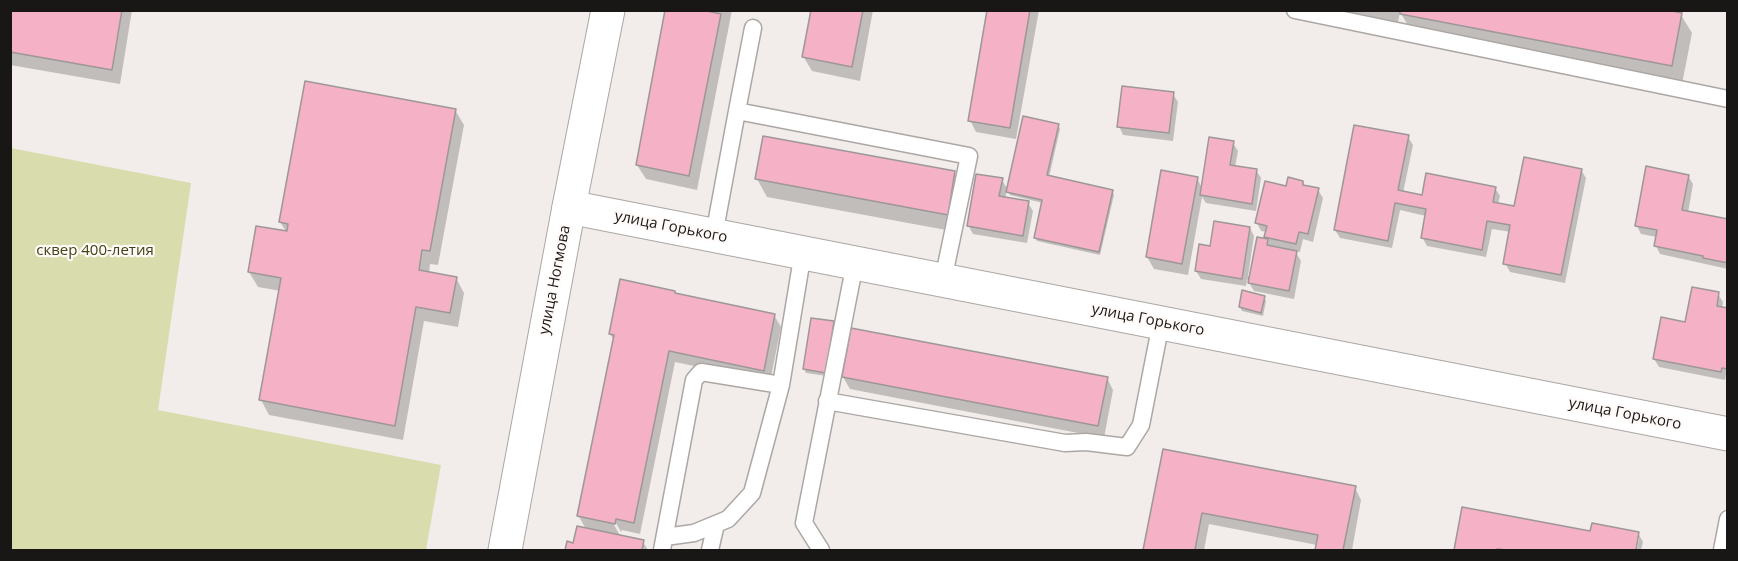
<!DOCTYPE html>
<html>
<head>
<meta charset="utf-8">
<style>
	body { margin:0 }
	#map { position:relative; width:1738px; height:561px; overflow:hidden; background:#f2edea; font-family:"Open Sans",sans-serif }
	canvas { display:block }
	.frame { position:absolute; inset:0; border:12px solid #191716; pointer-events:none }
</style>
</head>
<body>
<div id="map">
<canvas width="1738" height="561"></canvas>
<div class="frame"></div>
</div>
<script>
const ctx = document.querySelector('canvas').getContext('2d');
ctx.lineJoin = 'round';
function paint(path, color) { ctx.fillStyle = color; ctx.fill(path, 'evenodd'); }
function stroke(path, color, width, dash) { ctx.strokeStyle = color; ctx.lineWidth = width; ctx.lineCap = dash ? 'butt' : 'round'; ctx.setLineDash(dash || []); ctx.stroke(path); }
function label(font, color, halo, rows, align = 'center') {
  ctx.font = font + ' "Open Sans",sans-serif'; ctx.lineWidth = 4.5; ctx.setLineDash([]); ctx.textBaseline = 'middle'; ctx.strokeStyle = halo; ctx.fillStyle = color; for (const [text, x, y, turn = 0] of rows) {
    ctx.save(); ctx.translate(x, y); ctx.rotate((+turn || 0) * Math.PI / 180); ctx.textAlign = isNaN(turn) ? turn : align; if (halo) ctx.strokeText(text, 0, 0); ctx.fillText(text, 0, 0); ctx.restore();
  }
}
const green = new Path2D(`
	M11,148l180,35 -33,227 283,55 -15,85h-415z`);
const shadow = new Path2D(`
	M10,10h122l-12,74 -110,-19z
	M667,10h65l-35,180 -51,-11 -9,-14z
	M812,10h61l-13,71 -48,-10 -9,-15z
	M989,10h50l-23,129 -40,-7 -6,-12z
	M1314,10h346l21,5 11,18 -10,51 -270,-52 -12,-20 -3,15z
	M1173,94l5,8 -5,39 -50,-6 -4,-9z
	M455,110l9,15 -26,140 -8,-1 -1,9 27,5 8,15 -6,34 -34,-6 -21,119 -134,-25 -8,-15 20,-109 -23,-4 -9,-15 38,-39 -7,-11z
	M1058,125l2,4 -11,48 63,14 2,4 -14,60 -63,-14 -2,-4 8,-34 -33,-8 -3,-6 -2,10 23,4 5,8 -6,32 -54,-9 -5,-9 34,-45 6,10z
	M1408,137l5,8 -10,48 20,3 72,-8 5,8 -2,8 17,4 66,-38 5,8 -21,105 -55,-11 -5,-9 6,-31 -19,-3 -6,28 -59,-11 -5,-9 4,-21 -26,-6 -8,38 -52,-10 -5,-8z
	M1233,143l5,8 -3,16 21,3 5,8 -5,33 -50,-8 -4,-6 -14,78 -34,-6 -7,-12 50,-79 5,10z
	M954,172l11,18 -8,42 -190,-35 -10,-18z
	M1688,176l5,8 -5,29 40,8v48l-68,-15 -4,-8 1,-9 -16,-3 -4,-8z
	M1303,182l2,5 13,3 5,8 -10,44 -10,-3 -3,13 -5,-1 6,10 -7,38 -40,-8 -7,-12 -1,7 -45,-7 -5,-8 15,-23 39,-20 4,8 -6,40h3l16,-44 -6,-1 -4,-8 30,-35z
	M1718,294l5,8 -1,6 6,1v67l-2,-1 -1,5 -66,-13 -5,-8 32,-36z
	M676,295l98,20 7,12 -11,55 -95,-20 -35,172 -18,-4 -1,2 -9,-16 -2,2 11,19 22,5 5,8h-82l2,-7 7,2 11,-16 -8,-14 36,-175 -4,-6z
	M1264,297l2,4 -3,15 -21,-5 -2,-4z
	M833,323l2,4 -8,49 -21,-3 -2,-4z
	M843,377l264,1 6,12 -9,48 -254,-49z
	M1164,451l191,37 6,12 -9,50h-36l1,-5 -108,-21 -5,26h-59z
	M1463,509l128,24h47l5,9 -2,8h-4l2,-12h-3l-2,12h-179z`);
const building = new Path2D(`
	M10,10h112l-10,60 -102,-18z
	M665,10h37l19,4 -32,162 -53,-11z
	M811,10h52l-11,57 -50,-10z
	M987,10h43l-20,118 -42,-7z
	M1400,10h268l14,3 -10,53 -272,-52z
	M305,81l151,28 -26,142 -8,-1 -3,20 38,7 -7,36 -34,-6 -21,119 -136,-26 22,-122 -33,-6 8,-46 31,5 1,-7 -9,-2z
	M1122,86l52,6 -5,41 -52,-6z
	M1023,116l36,8 -12,51 66,15 -14,62 -65,-14 8,-38 -36,-8z
	M1354,125l55,10 -11,55 24,5 4,-22 70,14 -3,15 21,4 10,-49 58,12 -21,106 -58,-11 7,-39 -23,-4 -5,29 -61,-12 5,-29 -31,-6 -7,38 -54,-11z
	M763,136l192,35 -7,44 -193,-36z
	M1209,137l25,4 -4,24 27,4 -5,35 -52,-9z
	M1646,166l43,9 -7,35 46,9v44l-25,-5v-2l-49,-10 3,-16 -22,-4z
	M1161,170l37,7 -16,87 -36,-7z
	M976,174l27,4 -4,18 30,5 -6,35 -56,-10z
	M1288,177l15,4v4l16,3 -11,46 -9,-2 -3,12 -32,-7 3,-11 -12,-3 10,-42 21,5z
	M1214,221l36,6 -8,52 -47,-8 4,-27 11,2z
	M1257,237l11,2 -1,6 30,6 -8,40 -41,-8z
	M620,279l55,12v2l100,21 -11,57 -95,-20 -35,172 -18,-4 -1,5 -38,-8 37,-181 -5,-1z
	M1692,287l27,5 -2,14 11,2v61l-6,-1 -1,4 -68,-13 8,-42 24,5z
	M1242,290l23,6 -4,17 -22,-6z
	M811,318l23,3 -8,52 -23,-4z
	M851,328l257,49 -10,49 -256,-49z
	M1163,449l193,37 -13,64h-28l3,-15 -116,-22 -7,37h-52z
	M1462,507l128,24 2,-8 47,9 -3,18h-129l-10,-1v1h-43z
	M577,526l67,14 -2,10h-77l2,-9 6,2z`);
const service = new Path2D(`
	M1295,10l433,89
	M737,111l16,-83
	M714,235l23,-124 232,45 -26,124
	M827,401l238,42 21,-1 41,5 14,-22 20,-102
	M665,537l29,-4 34,-14 24,-26 29,-108
	M662,550l32,-170 7,-8 80,13 22,-133
	M710,550l6,-26
	M821,550l-17,-27 51,-260
	M1722,550l6,-31`);
const minor = new Path2D(`
	M569,207l1159,227`);
const tertiary = new Path2D(`
	M505,550l64,-343 39,-197`);
const streetNames = [
	["улица Горького",671,227,11],
	["улица Ногмова",555,280,-79],
	["улица Горького",1148,320,11],
	["улица Горького",1625,414,11]
];
const parkNames = [
	["сквер 400-летия",95,251]
];
paint(green, '#d9ddae');
paint(shadow, '#0003');
paint(building, '#f5b1c6');
stroke(building, '#9d9799', 1.5);
stroke(service, '#aca7a5', 19);
stroke(minor, '#aca7a5', 35);
stroke(tertiary, '#aca7a5', 35);
stroke(service, '#fff', 16);
stroke(minor, '#fff', 33);
stroke(tertiary, '#fff', 33);
label('15px', '#191716', '#fffaf8', streetNames);
label('15px', '#414314', '#fffaf8', parkNames);
</script>
</body>
</html>
